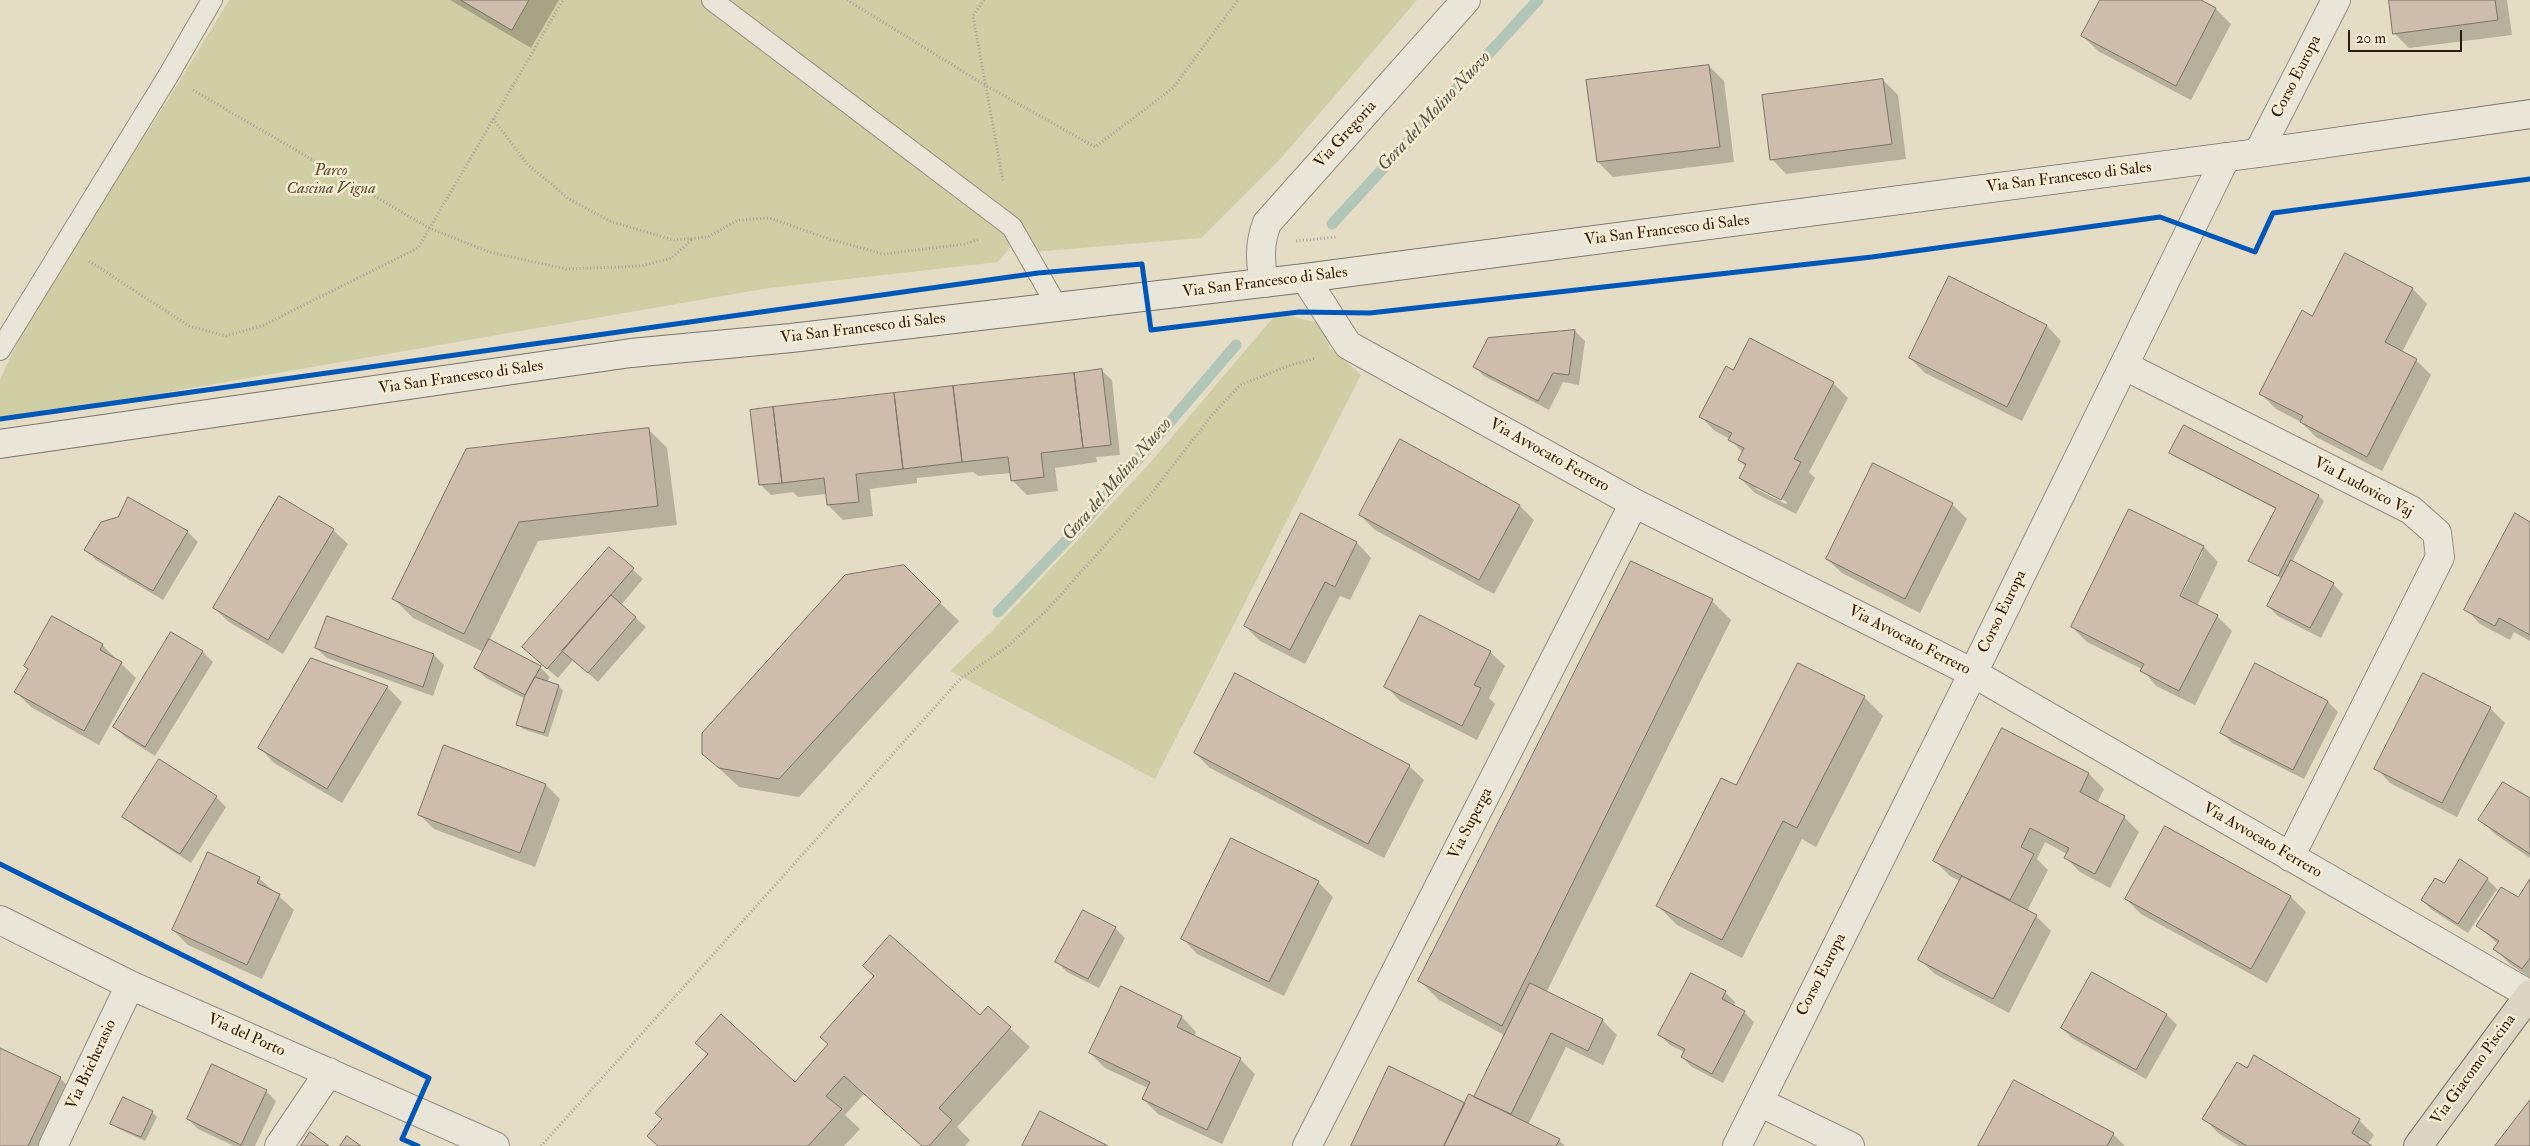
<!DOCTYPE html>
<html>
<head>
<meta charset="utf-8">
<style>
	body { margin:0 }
	#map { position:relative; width:2530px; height:1146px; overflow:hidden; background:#e5dcc5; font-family:"IM FELL Double Pica",serif }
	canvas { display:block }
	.scale { position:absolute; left:2348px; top:30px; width:114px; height:22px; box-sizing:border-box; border:2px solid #2e1b12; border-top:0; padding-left:6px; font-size:15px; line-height:18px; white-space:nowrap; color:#2e1b12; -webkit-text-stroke:4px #f7ecd1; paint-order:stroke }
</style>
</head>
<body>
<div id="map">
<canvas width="2530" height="1146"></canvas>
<div class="scale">20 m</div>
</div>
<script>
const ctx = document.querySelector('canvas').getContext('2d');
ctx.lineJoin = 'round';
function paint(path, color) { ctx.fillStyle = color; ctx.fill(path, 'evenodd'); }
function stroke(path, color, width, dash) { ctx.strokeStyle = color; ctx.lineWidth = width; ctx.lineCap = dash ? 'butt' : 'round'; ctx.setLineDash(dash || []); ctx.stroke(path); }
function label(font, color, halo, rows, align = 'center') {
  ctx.font = font + ' "IM FELL Double Pica",serif'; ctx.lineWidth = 5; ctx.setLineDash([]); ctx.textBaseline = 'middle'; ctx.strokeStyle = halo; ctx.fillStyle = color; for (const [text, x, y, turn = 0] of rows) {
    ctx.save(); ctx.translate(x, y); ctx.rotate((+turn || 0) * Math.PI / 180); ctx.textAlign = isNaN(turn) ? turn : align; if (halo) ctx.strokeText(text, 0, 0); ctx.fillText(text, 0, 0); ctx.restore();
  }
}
const green = new Path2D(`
	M229,0h1188l-134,156 -82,82 -168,14 -9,-22 -26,32 -229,26 -769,133v-41l13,-29 52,-91 106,-165z
	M1277,313l55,13 -3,21 32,28 -206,404 -205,-108 42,-40 157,-167z`);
const shadow = new Path2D(`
	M450,0h109l-28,48z
	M2102,0h97l17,9 15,15 -40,76 -93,-49 -15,-15z
	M2390,0h117l5,35 -103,13 -15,-15z
	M1709,66l15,15 10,81 -121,15 -15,-15z
	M1883,80l15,15 8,64 -120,15 -14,-15z
	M2345,254l68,35 14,15 -25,48 14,8 15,15 -49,96 -66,-34 -15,-15 -25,-13 -15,-15 52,-77z
	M1950,278l97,48 14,15 -39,80 -97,-48 -15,-15z
	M1575,331l10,10 -6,44 -16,-3 -14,28 -65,-34 -10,-10 14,-26z
	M1101,370l11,10 8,75 -24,2 1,5 -42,6 3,23 -31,4 -15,-15 -1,-7 -33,3 -5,-4 -56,6v5l-47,6 3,27 -30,4 -15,-15 -1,-11 -29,3 -5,-5 -22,3 -10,-10z
	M1734,371l99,12 15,15 -39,74 6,6 -19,36 -41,-21 -15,-15 6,-11 -7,-7 4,-7 -13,-14 -15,-8 -14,-14zM1756,486l31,16 -1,2 -30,-15z
	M2184,427l135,69 5,5 -32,61 41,22 10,10 -22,44 -43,-22 -10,-10 14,-27 -32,-19 26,-51 -101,-52 -4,-4z
	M648,429l19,19 10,77 -139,16 -49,100 51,26 10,10 -3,5 12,4 4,5 -15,46 -25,-8 -5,-5 7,-25 -39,-21 -10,-10 8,-16 -71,-34 -19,-19z
	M129,499l59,33 10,10 -35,58 -67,-40 -10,-10 33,-32z
	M1952,504l15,15 -47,94 -78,-40 -15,-14z
	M1520,506l14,14 -40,74 -119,-64 -15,-15z
	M2130,510l74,37 14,15 -21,44 20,10 15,15 -37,74 -39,-19 -14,-17 -55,-27 -15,-15zM2200,551h3l-25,51 -2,-1z
	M1302,515l55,28 14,15 -21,42 -10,-4 -35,68 -45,-23 -15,-15z
	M2530,523v118l-16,-9 -4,8 -30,-16 -14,-15z
	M333,530l15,14 -65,110 -54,-32 -15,-14z
	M609,548l34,31 -22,26 25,22 -48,55 -25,-22 -15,18 -24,-21z
	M1632,563l80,38 19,19 -185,373 56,27 15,15 -14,30 -37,-18 -38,78 31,15 6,6h-213l114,-42 9,-6 31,-62 -67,-36 -19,-19z
	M940,603l19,18 -160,176 -60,-10 -36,-34z
	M328,618l106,37 10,10 -11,31 -106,-38 -11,-10z
	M172,633l31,19 10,10 -58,94 -30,-19 -10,-10z
	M102,645l34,33 -37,67 -68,-38 -15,-15z
	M1490,652l15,14 -16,32 6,6 -18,36 -77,-39 -14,-15z
	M387,687l15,15 -60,101 -68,-40 -14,-15z
	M1864,697l19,19 -67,131 -14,-8 -60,119 -65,-33 -19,-19 78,-119z
	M2328,702l10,10 -34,67 -72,-36 -10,-10z
	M2490,708l15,15 -48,94 -67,-34 -14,-15z
	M2003,730l86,44 15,15 -7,14 27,14 15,15 -29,56 -30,-16 -15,-15 2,-3 -22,-12 -8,17 11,11 -21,41 9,5 15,15 -42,82 -74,-39 -15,-14 40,-79 -10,-5 -15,-15z
	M1195,753l214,13 15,14 -40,78 -174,-90z
	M159,761l57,36 10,10 -35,56 -57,-37 -10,-10z
	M546,785l14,14 -25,68 -101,-38 -15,-15z
	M2530,800v58l-35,-24 -15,-14z
	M2165,828l126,69 15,15 -39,71 -126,-69 -15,-15z
	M1232,839l86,43 15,15 -49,99 -87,-42 -14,-15z
	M259,878l35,32 -32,69 -74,-34 -15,-15z
	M2487,879l10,10 -29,44 -36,-23 -10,-10z
	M2530,881v97l-20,-14 -15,-15 3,-5 -21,-19 41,-26z
	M1115,928l10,10 -26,50 -32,-16 -10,-10z
	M1725,992l10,10 -2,4 11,6 10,10 -31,61 -31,-16 -10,-10 2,-5 -14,-7 -10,-10z
	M988,1008l42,39 -73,80 13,13 -5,6h-43l-58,-52 -19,21 15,14 -16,17h-185l5,-27 45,-64 -12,-12 98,40 185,-66z
	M2167,1015l10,10 -31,54 -74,-41 -10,-10z
	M1182,1017l14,15 -2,5 46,22 15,15 -33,70 -64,-30 -15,-15 5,-11 -43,-20 -15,-15z
	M0,1051l60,27 15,15 -25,53h-50z
	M266,1091l10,10 -21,45h-21l-36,-17 -10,-10z
	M152,1112l5,5 -12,24 -28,-13 -5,-5z
	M2204,1118l155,2 15,15 -6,9 3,2h-132l-21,-13z
	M2113,1134l12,12h-145z`);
const stream = new Path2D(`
	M1332,224l206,-224
	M998,612l87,-91 151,-176`);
const building = new Path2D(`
	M461,0h68l-17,30z
	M2100,0h101l15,8 -40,78 -95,-50z
	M2389,0h106l3,20 -105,14z
	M1709,65l11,82 -123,15 -11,-82z
	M1883,79l9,65 -122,16 -8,-65z
	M2345,253l68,35 -28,54 32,17 -50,98 -67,-35 3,-6 -44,-22 43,-84 10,6z
	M1949,276l98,49 -40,82 -98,-49z
	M1575,330l-6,45 -16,-2 -15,28 -65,-34 15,-29z
	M1750,338l84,44 -40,77 7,3 -20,38 -42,-22 7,-14 -8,-4 6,-12 -16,-8 4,-7 -33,-16 27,-51 7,4z
	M1102,369l9,76 -28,3 -9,-75z
	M1074,373l9,75 -42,5 3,24 -33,4 -3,-24 -46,5 -9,-76z
	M953,386l9,76 -59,7 -9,-76z
	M894,393l9,76 -47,5 3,28 -32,3 -3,-27 -42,5 -9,-76z
	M773,407l9,76 -23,2 -9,-75z
	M2184,425l135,70 -41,81 -30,-15 28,-53 -107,-55z
	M649,428l9,78 -139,16 -55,112 -72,-35 74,-150z
	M1400,439l120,66 -41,75 -120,-65z
	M1873,463l80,40 -48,96 -79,-40z
	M279,496l55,33 -66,111 -55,-32z
	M128,497l60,34 -35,60 -69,-41 17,-28 17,-5z
	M2129,509l75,37 -24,50 38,19 -39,76 -39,-20 4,-7 -73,-37z
	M1301,513l56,29 -22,45 -10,-5 -35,68 -46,-24z
	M2515,513l15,9v113l-31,-17 -4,8 -31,-16z
	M609,547l25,21 -87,101 -25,-22z
	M2291,560l43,23 -24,45 -43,-22z
	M1631,561l82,38 -211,427 -84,-45z
	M904,565l37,37 -162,177 -60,-11 -17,-14v-21l143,-158z
	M611,595l25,22 -48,56 -26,-22z
	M1420,615l71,36 -17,34 7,3 -19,38 -78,-39z
	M52,616l51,28 -3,6 22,12 -38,69 -70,-39 14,-23 -4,-3z
	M327,616l107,38 -11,33 -108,-39z
	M171,632l32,19 -58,96 -32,-20z
	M489,639l52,27 -16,29 -51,-27z
	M311,658l77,28 -61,103 -69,-41z
	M1798,663l67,33 -68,132 -14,-7 -61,119 -66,-34 65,-128 15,7z
	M2255,663l73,38 -35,69 -73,-37z
	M1235,673l175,92 -42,79 -174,-91z
	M2423,673l68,34 -49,96 -68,-34z
	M535,677l24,8 -15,48 -28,-8 9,-30z
	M2002,728l87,45 -9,19 45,24 -30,58 -31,-16 5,-10 -39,-20 -9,19 13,7 -24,46 -77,-39z
	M444,745l102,39 -26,69 -102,-38z
	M159,759l58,37 -37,58 -58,-37z
	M2503,782l27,16v56l-52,-34z
	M2165,826l126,70 -40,73 -126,-70z
	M1231,838l88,43 -50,101 -88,-43z
	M208,852l52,25 -3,6 23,11 -33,71 -75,-35z
	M2460,859l28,19 -30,46 -37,-24 14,-22 9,5z
	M1962,876l75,39 -44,84 -75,-39z
	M2530,879v79l-8,11 -29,-20 6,-8 -23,-15 25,-39 17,10z
	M1083,910l33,17 -28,52 -33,-17z
	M890,935l90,80 8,-9 23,21 -72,81 13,12 -23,26h-7l-78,-70 -18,20 16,13 -34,37h-150l-11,-10 15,-17 -7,-6 53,-59 -13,-11 26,-29 74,68 33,-38 -8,-7 54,-61 -11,-10z
	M2092,972l75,42 -31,56 -75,-42z
	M1691,973l35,18 -4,8 23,12 -33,63 -31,-17 4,-8 -27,-14z
	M1530,983l73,36 -15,32 -37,-18 -40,81 -37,-17z
	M1121,986l61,30 -5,11 64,31 -34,72 -65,-31 8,-17 -61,-29z
	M0,1048l61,29 -33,69h-28z
	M2254,1055l106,64 -8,14 20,13h-125l-45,-27 35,-57 10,6z
	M212,1064l55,26 -26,55 -54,-26z
	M1389,1066l76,37 -21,43h-93z
	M2014,1080l100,53 -7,13h-129z
	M1469,1094l91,45 -4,7h-112z
	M123,1097l30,14 -12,26 -31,-13z
	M2530,1100v46h-35z
	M1040,1111l68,35h-86z
	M310,1132l19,14h-28z
	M347,1136l14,10h-21z`);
const path = new Path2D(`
	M847,0l138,85 110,62 78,-59 65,-88
	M984,0l-11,16 30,165
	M193,90l236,138 60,24 77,17 75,-3 31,-8 21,-20
	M493,119l35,46 41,34 43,23 62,18 34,-3 30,-17 32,-2 56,20 57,16 83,-10 13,-5
	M1296,241l41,-4
	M89,261l100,65 37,10 38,-11 154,-77 145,-248
	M541,1146l420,-468 46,-31 40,-37 104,-116 61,-79 28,-30 48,-19 28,-8`);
const lane = new Path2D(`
	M712,0l300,227 45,79
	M0,350l168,-274 44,-76`);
const street = new Path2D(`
	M2258,153l78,-153
	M1305,278l43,67 286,158 339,170 557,322
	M1264,283c-4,-22 -5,-39 3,-60l199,-223
	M2125,366l286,144 26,23 3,24 -150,300
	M0,920l130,65 365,161
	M1759,1102l91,44
	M53,1146l77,-161
	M279,1146l50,-74
	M1307,1146l327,-643
	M1737,1146l236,-473 253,-516`);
const secondary = new Path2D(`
	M0,444l631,-91 160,-15 514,-60 953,-125 272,-39`);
const primary = new Path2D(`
	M2418,1146l112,-152`);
const cycleway = new Path2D(`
	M0,419l1038,-146 104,-9 9,66 148,-18 71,1 502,-56 288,-40 95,35 18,-39 257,-34
	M0,864l429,214 -27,61 16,7`);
const streetNames = [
	["Corso Europa",2297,77,-63],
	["Via Gregoria",1346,135,-48],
	["Via San Francesco di Sales",2069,178,-7],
	["Via San Francesco di Sales",1667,231,-7],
	["Via San Francesco di Sales",1265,283,-7],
	["Via San Francesco di Sales",863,329,-7],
	["Via San Francesco di Sales",461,378,-8],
	["Via Avvocato Ferrero",1549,456,29],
	["Via Ludovico Vaj",2363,488,28],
	["Corso Europa",2003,612,-64],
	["Via Avvocato Ferrero",1909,641,27],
	["Via Superga",1471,824,-63],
	["Via Avvocato Ferrero",2262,841,30],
	["Corso Europa",1822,975,-63],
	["Via del Porto",246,1036,24],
	["Via Bricherasio",92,1065,-65],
	["Via Giacomo Piscina",2474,1070,-54]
];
const parkNames = [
	["Parco",331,172],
	["Cascina Vigna",331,190]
];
const waterNames = [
	["Gora del Molino Nuovo",1435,112,-47],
	["Gora del Molino Nuovo",1118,480,-49]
];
paint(green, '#d0cea5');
paint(shadow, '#0003');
stroke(stream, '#b1c6b7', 11);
paint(building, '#cebcad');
stroke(building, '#7b7468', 1);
stroke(lane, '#958d80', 22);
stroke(street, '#958d80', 30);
stroke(secondary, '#7b7468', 30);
stroke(primary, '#7b7468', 30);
stroke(path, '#a7a198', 3, [1, 2.5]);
stroke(lane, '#eae5d9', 20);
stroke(street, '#eae5d9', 28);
stroke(secondary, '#eae5d9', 28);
stroke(primary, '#ddd5c4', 28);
stroke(cycleway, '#0057b8', 5);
label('16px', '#2e1b12', '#f7ecd1', streetNames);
label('italic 16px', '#5a4d36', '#f7ecd1', parkNames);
label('italic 18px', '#54544a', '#f7ecd1', waterNames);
</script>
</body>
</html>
